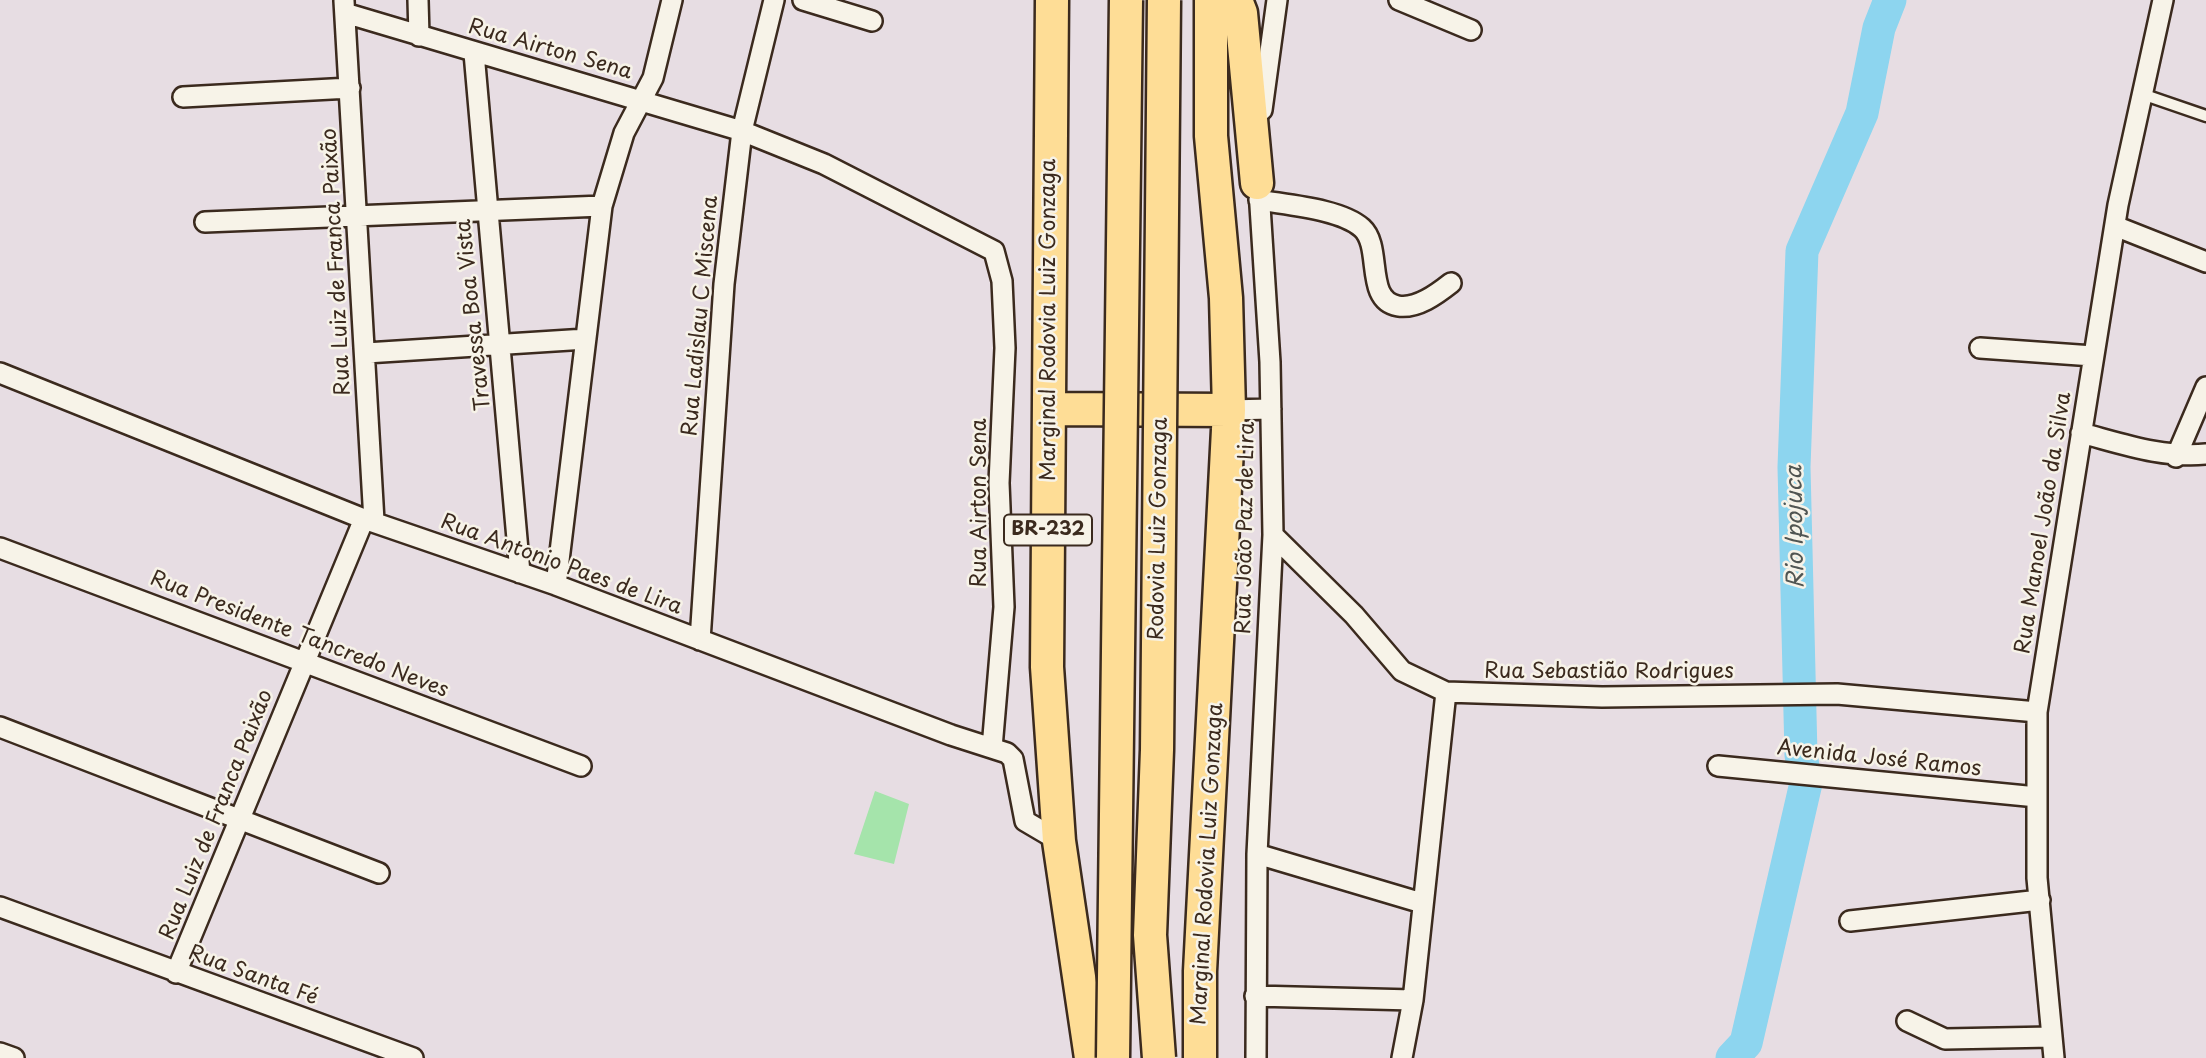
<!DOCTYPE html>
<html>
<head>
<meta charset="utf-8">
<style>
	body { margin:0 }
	canvas { display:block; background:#e7dde3 }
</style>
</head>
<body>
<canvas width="2206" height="1058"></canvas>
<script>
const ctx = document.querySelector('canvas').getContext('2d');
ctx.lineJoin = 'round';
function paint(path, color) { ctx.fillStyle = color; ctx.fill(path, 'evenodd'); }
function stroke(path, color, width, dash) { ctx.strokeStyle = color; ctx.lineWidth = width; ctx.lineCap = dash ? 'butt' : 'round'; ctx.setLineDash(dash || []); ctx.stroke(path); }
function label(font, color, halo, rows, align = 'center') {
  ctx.font = font + ' "Playpen Sans",sans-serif'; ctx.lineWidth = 5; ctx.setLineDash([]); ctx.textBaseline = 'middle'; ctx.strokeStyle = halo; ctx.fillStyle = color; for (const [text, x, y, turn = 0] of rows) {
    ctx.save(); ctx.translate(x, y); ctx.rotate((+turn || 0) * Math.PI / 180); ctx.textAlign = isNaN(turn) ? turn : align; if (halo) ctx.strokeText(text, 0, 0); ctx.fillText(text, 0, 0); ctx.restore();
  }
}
const green = new Path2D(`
	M875,791l34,13 -15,60 -40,-10z`);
const river = new Path2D(`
	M1732,1058l14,-15 60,-260 -5,-28 -7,-288 8,-216 60,-138 17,-85 11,-28`);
const service = new Path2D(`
	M2142,94l64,22`);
const minor = new Path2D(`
	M418,0l1,36
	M803,0l69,21
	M1399,0l72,30
	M344,1l30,520
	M345,13l397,118 82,33 170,87 8,30 3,67 -6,135 5,124 -12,141
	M474,53l46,520
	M183,97l167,-9
	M1262,110l15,-110
	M1259,200c28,5 82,9 103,28 21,19 2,72 36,78 19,3 39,-12 53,-23
	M205,222l397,-16
	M2115,226l91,36
	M1980,348l113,8
	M366,353l220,-14
	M0,373l364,146 192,66 395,150 56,18 6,6 12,62 34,20
	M1229,410l42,-1
	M2081,433c42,11 81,25 125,21
	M2176,457l30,-70
	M1273,535l81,80 48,56 44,21 156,5 235,-3 200,18
	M0,548l581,218
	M556,585l46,-379 22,-73 29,-55 19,-78
	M700,640l24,-356 18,-153 32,-131
	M0,727l379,146
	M1718,766l319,31
	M1257,854l165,49
	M0,907l413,151
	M1850,921l190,-21
	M176,973l188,-454
	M1255,996l158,4
	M1907,1021l38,18 107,-2
	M0,1053l14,5
	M1256,1058l1,-204 16,-319 -3,-173 -12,-187
	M1402,1058l11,-58 33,-308
	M2054,1058l-17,-180v-166l81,-507 45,-205`);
const primary = new Path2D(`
	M1052,0l-5,667 12,174 32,217
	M1236,0l5,13 16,170
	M1049,409l180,1
	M1200,1058v-87l29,-561 -3,-112 -15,-162v-136`);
const trunkBridge = new Path2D(`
	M1113,1058l13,-1058
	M1159,1058l-9,-123 7,-185 7,-750`);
const shields = [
	[1048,530,88]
];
const shieldNames = [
	["BR-232",1048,530]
];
const streetNames = [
	["Rua Airton Sena",550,50,16],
	["Rua Luiz de Franca Paixão",337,262,-93],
	["Travessa Boa Vista",474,315,-96],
	["Rua Ladislau C Miscena",701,316,-85],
	["Marginal Rodovia Luiz Gonzaga",1049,320,-90],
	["Rua Airton Sena",980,503,-90],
	["Rua Manoel João da Silva",2044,523,-81],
	["Rua João Paz de Lira",1246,528,-89],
	["Rodovia Luiz Gonzaga",1159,529,-89],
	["Rua Antonio Paes de Lira",561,565,20],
	["Rua Presidente Tancredo Neves",299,635,21],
	["Rua Sebastião Rodrigues",1609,672],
	["Avenida José Ramos",1879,759,6],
	["Rua Luiz de Franca Paixão",217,815,-68],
	["Marginal Rodovia Luiz Gonzaga",1208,864,-87],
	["Rua Santa Fé",253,976,20]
];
const waterNames = [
	["Rio Ipojuca",1796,527,-91]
];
paint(green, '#a5e4ab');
stroke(river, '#8dd5ef', 33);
stroke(service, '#3b2a1e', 15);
stroke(minor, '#3b2a1e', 24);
stroke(primary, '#3b2a1e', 37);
stroke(service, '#f7f3e8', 10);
stroke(minor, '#f7f3e8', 19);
stroke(primary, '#fedd96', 32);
stroke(trunkBridge, '#3b2a1e', 37, []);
stroke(trunkBridge, '#fedd96', 32);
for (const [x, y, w] of shields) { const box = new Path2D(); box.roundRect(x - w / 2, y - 15.5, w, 31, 5); ctx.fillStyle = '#f7f3e8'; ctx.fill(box); stroke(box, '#3b2a1e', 2); }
label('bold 19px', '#3b2a1e', null, shieldNames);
label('21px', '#3b2a1e', '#f7f3e8', streetNames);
label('italic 23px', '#505552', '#f7f3e8', waterNames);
</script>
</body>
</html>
